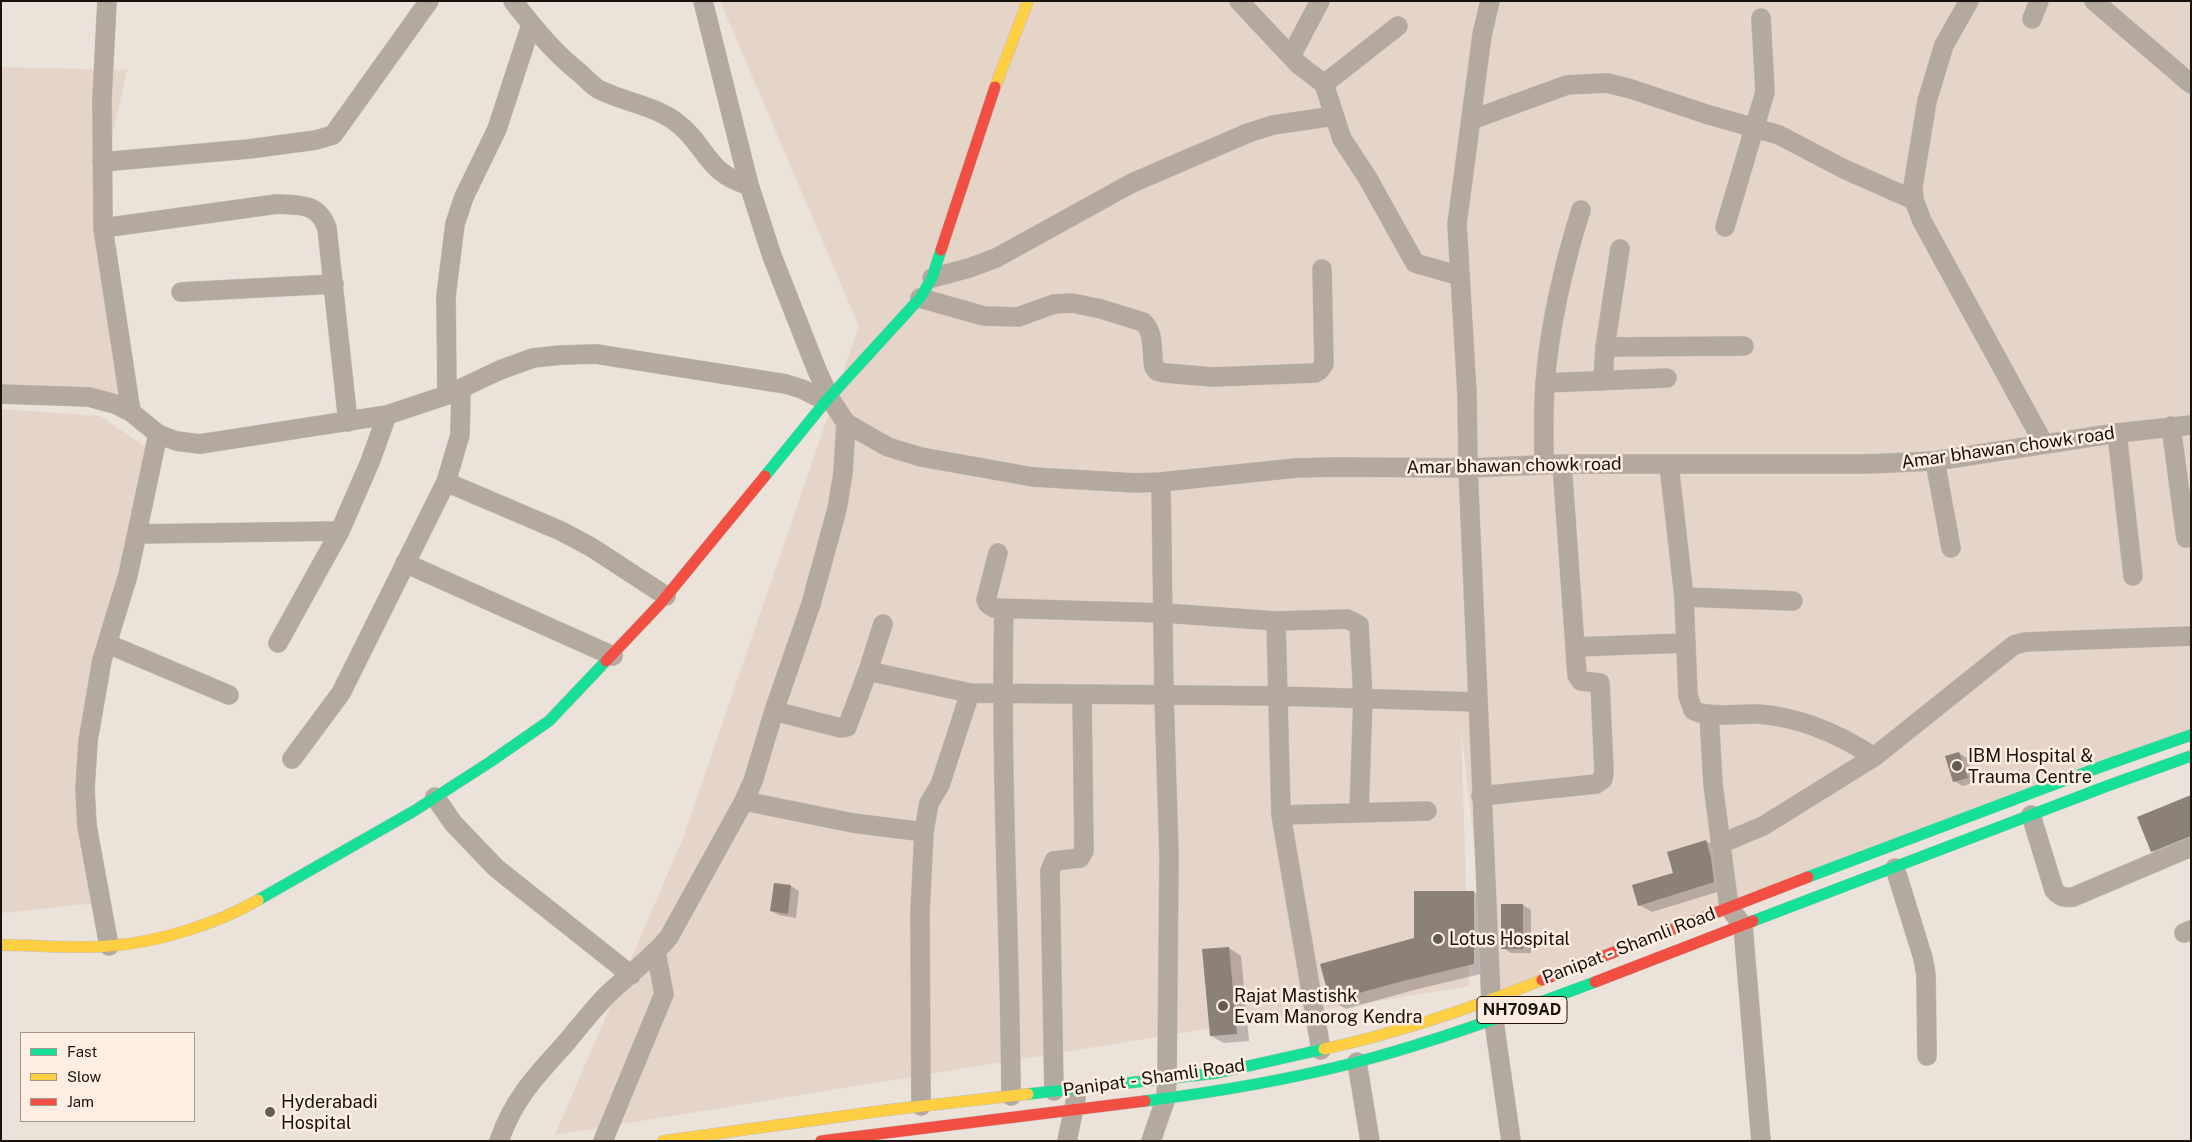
<!DOCTYPE html>
<html>
<head>
<meta charset="utf-8">
<style>
	body { margin:0 }
	#map { position:relative; width:2192px; height:1142px; overflow:hidden; background:#ebe2da; font-family:"Public Sans",sans-serif }
	canvas { display:block }
	.frame { position:absolute; inset:0; border:2px solid #18130f; pointer-events:none }
	.legend { position:absolute; left:20px; top:1032px; width:175px; height:90px; box-sizing:border-box; background:#ffeee1; border:1px solid #a3968d; margin:0; padding:6px 9px; list-style:none; font-size:15px; color:#18130f }
	.legend li { display:flex; align-items:center; gap:10px; height:25px }
	.legend b { width:25px; border:1px solid #a3968d }
</style>
</head>
<body>
<div id="map">
<canvas width="2192" height="1142"></canvas>
<div class="frame"></div>
<ul class="legend">
<li><b style="height:6px;background:#16e098"></b>Fast</li>
<li><b style="height:6px;background:#ffcf43"></b>Slow</li>
<li><b style="height:6px;background:#f24e42"></b>Jam</li>
</ul>
</div>
<script>
const ctx = document.querySelector('canvas').getContext('2d');
ctx.lineJoin = 'round';
function paint(path, color) { ctx.fillStyle = color; ctx.fill(path, 'evenodd'); }
function stroke(path, color, width, dash) { ctx.strokeStyle = color; ctx.lineWidth = width; ctx.lineCap = dash ? 'butt' : 'round'; ctx.setLineDash(dash || []); ctx.stroke(path); }
function label(font, color, halo, rows, align = 'center') {
  ctx.font = font + ' "Public Sans",sans-serif'; ctx.lineWidth = 5; ctx.setLineDash([]); ctx.textBaseline = 'middle'; ctx.strokeStyle = halo; ctx.fillStyle = color; for (const [text, x, y, turn = 0] of rows) {
    ctx.save(); ctx.translate(x, y); ctx.rotate((+turn || 0) * Math.PI / 180); ctx.textAlign = isNaN(turn) ? turn : align; if (halo) ctx.strokeText(text, 0, 0); ctx.fillText(text, 0, 0); ctx.restore();
  }
}
const built = new Path2D(`
	M720,1h1471v737l-700,262 -30,-275 8,261 -914,149 128,-297 176,-512z
	M1,67l126,3 -33,146 24,178 -117,-8z
	M1,409l99,7 52,35 -73,312 2,88 17,52 -97,10z`);
const shadow = new Path2D(`
	M1959,753l8,5 8,24 -12,4 -9,-5z
	M2191,799v44l-30,12 -9,-4z
	M1706,841l12,8 9,40 -75,23 -13,-7 36,-32z
	M775,884l16,2 8,5 -3,27 -17,-3 -8,-4z
	M1474,892l15,9v71l-75,18 -68,19 -15,-9 85,-61z
	M1523,905l8,5v43h-20l-8,-5z
	M1229,948l12,8 8,85 -25,2 -13,-7z`);
const building = new Path2D(`
	M1959,752l9,26 -15,4 -8,-26z
	M2191,795v41l-40,16 -14,-35z
	M1706,840l5,18 3,24 -76,24 -6,-21 41,-12 -6,-21z
	M774,883l17,2 -3,29 -18,-3z
	M1414,891h60v73l-75,18 -69,19 -10,-37 94,-26z
	M1501,904h22v45h-22z
	M1229,947l8,87 -27,2 -8,-87z`);
const street = new Path2D(`
	M107,1l-5,98 1,129 28,184
	M513,1c21,27 41,52 68,73 5,5 11,11 17,15 25,13 55,16 78,33 30,22 31,53 73,63
	M1239,1l59,63 26,20 18,55 25,38 48,86 45,13
	M1490,1l-8,34 -25,189 10,170 1,74 23,532 20,141
	M1969,1l-25,44 -17,56 -14,85 1,14 8,21 122,223
	M2094,1l97,83
	M2032,19l7,-18
	M1291,56l29,-55
	M1324,84l74,-58
	M1471,120l96,-35 40,-2 24,6 75,25 73,21 65,34 70,31
	M102,162l147,-13 67,-9 17,-5 96,-134
	M1725,227l40,-135 -4,-74
	M103,228l174,-24c23,1 41,-1 50,24l21,194
	M932,278l37,-10 27,-10 136,-75 116,-50 25,-8 61,-9
	M181,292l153,-8
	M920,298l64,18 34,1 36,-13 18,-1 29,6 42,13c12,11 8,29 11,45l3,4 8,2 47,4 103,-4 5,-3 4,-6 -2,-95
	M1605,347l139,-1
	M1603,381l2,-34 15,-98
	M1545,383l122,-5
	M1,394l88,3 26,7 16,8 27,22 18,7 24,3 187,-29 60,-20 53,-25 33,-12 28,-3 35,-1 190,30 16,5 24,12
	M447,395l-1,-99 9,-72 9,-27 33,-68 34,-104
	M846,423l42,24 33,10 112,20 103,6 25,-1 135,-14 40,-1 132,1 94,-4h305l68,-3 182,-28 74,-8
	M2171,426l15,112
	M2117,433l16,143
	M1935,461l16,87
	M1544,465c0,-27 -1,-55 1,-81 4,-56 19,-121 36,-174
	M1669,465l15,132 4,99 5,14c14,9 48,3 65,4 42,3 81,20 116,43
	M446,482l115,49 30,16 75,49
	M137,534l203,-3
	M998,553l-12,47 2,4 6,4 170,5 112,8 71,-2 12,6 4,73 -4,114
	M405,563l208,93
	M1684,597l109,4
	M1004,609c-4,162 6,325 7,487
	M1276,621l5,194 40,235
	M278,643l62,-112 30,-69 17,-47
	M108,644l121,51
	M1575,647l111,-4
	M868,671l102,22 308,3 200,6
	M774,711l67,17 6,-1 21,-56 15,-47
	M1709,714l4,70 16,123 14,19 18,215
	M292,759l49,-66 105,-211 14,-47 1,-46
	M1481,796l115,-12 7,-5 1,-8 -4,-88 -19,-2 -4,-6 -15,-211
	M435,797l18,26 43,45 135,107
	M744,801l109,22 71,9
	M1281,815l146,-4
	M2031,815l23,75c6,7 10,8 19,7l118,-50
	M1720,844l43,-18 111,-69 140,-112 11,-3 166,-6
	M1895,868l28,90 3,17 1,81
	M2184,933l7,-3
	M109,946l-22,-120 -2,-37 3,-48 14,-81 26,-85 30,-141
	M1357,1062l13,79
	M1054,1091l-4,-220 4,-10 26,-3 4,-7 -2,-156
	M921,1106l-1,-194 4,-80 5,-29 11,-18 30,-92
	M499,1141c15,-43 37,-65 66,-97 13,-16 26,-32 40,-47 21,-21 45,-37 64,-60l75,-136 9,-20 21,-70 37,-107 26,-95 6,-36 3,-50 -17,-26 -13,-29 -44,-112 -23,-71 -46,-184
	M603,1141l61,-147 -8,-42
	M1067,1141l9,-43
	M1151,1141l15,-43 1,-20 2,-223 -5,-160 -3,-213`);
const fast = new Path2D(`
	M765,476l61,-75 94,-103 12,-20 9,-28
	M1808,877l295,-111 88,-31
	M258,900l156,-89 76,-49 59,-41 57,-60
	M1753,921l354,-135 84,-30
	M1028,1094l189,-21 107,-24
	M1145,1101c71,-9 143,-21 212,-39 81,-21 160,-51 238,-80`);
const slow = new Path2D(`
	M995,87l33,-86
	M1,945c35,0 72,4 107,1 48,-3 109,-22 150,-46
	M1324,1049c74,-16 148,-41 218,-69
	M663,1141l225,-31 140,-16`);
const jam = new Path2D(`
	M941,250l54,-163
	M606,661l54,-57 105,-128
	M1542,980l266,-103
	M1595,982l158,-61
	M821,1141l324,-40`);
const markers = [
	[1957,766,6,"#625b56"],
	[1438,939,6,"#625b56"],
	[1223,1006,6,"#625b56"],
	[270,1112,6,"#625b56"]
];
const shields = [
	[1522,1010,90]
];
const shieldNames = [
	["NH709AD",1522,1010]
];
const streetNames = [
	["Amar bhawan chowk road",2008,448,-8],
	["Amar bhawan chowk road",1514,466,-1],
	["Panipat - Shamli Road",1629,946,-21],
	["Panipat - Shamli Road",1154,1078,-8]
];
const poiNames = [
	["IBM Hospital &",1968,756],
	["Trauma Centre",1968,777],
	["Lotus Hospital",1449,939],
	["Rajat Mastishk",1234,996],
	["Evam Manorog Kendra",1234,1017],
	["Hyderabadi",281,1102],
	["Hospital",281,1123]
];
paint(built, '#e5d4c8');
paint(shadow, '#0003');
paint(building, '#8c8176');
stroke(street, '#c3bdb7', 20);
stroke(fast, '#c3bdb7', 12);
stroke(slow, '#c3bdb7', 12);
stroke(jam, '#c3bdb7', 12);
stroke(street, '#b4a99e', 19);
stroke(fast, '#16e098', 11);
stroke(slow, '#ffcf43', 11);
stroke(jam, '#f24e42', 11);
for (const [x, y, r, color] of markers) { const dot = new Path2D(); dot.arc(x, y, r, 0, 2 * Math.PI); ctx.fillStyle = color; ctx.fill(dot); stroke(dot, '#ffeee1', 2); }
for (const [x, y, w] of shields) { const box = new Path2D(); box.roundRect(x - w / 2, y - 13.5, w, 27, 4); ctx.fillStyle = '#ffeee1'; ctx.fill(box); stroke(box, '#18130f', 1); }
label('bold 16px', '#18130f', null, shieldNames);
label('18px', '#18130f', '#ffeee1', streetNames);
label('18px', '#18130f', '#ffeee1', poiNames, 'left');
</script>
</body>
</html>
